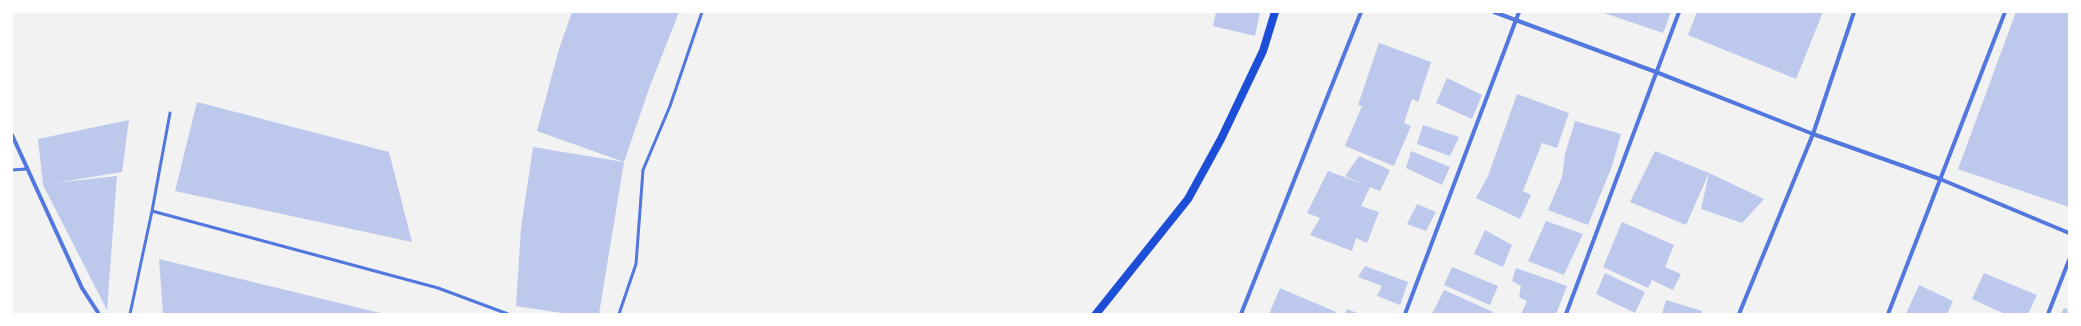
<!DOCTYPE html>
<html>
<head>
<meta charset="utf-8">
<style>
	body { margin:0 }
	#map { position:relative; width:2081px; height:326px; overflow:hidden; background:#f2f2f2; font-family:Quicksand,sans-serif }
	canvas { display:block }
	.frame { position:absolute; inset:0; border:13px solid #fff; pointer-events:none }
</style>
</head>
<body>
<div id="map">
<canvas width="2081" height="326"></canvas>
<div class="frame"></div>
</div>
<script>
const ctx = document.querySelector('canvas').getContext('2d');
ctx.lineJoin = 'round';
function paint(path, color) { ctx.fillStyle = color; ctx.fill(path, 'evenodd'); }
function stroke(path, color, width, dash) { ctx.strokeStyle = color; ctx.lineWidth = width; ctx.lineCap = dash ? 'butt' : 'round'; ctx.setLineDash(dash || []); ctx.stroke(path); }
const building = new Path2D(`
	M572,12h107l-29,74 -26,76 -87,-31 22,-82z
	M1216,12h44l-5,24 -42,-10z
	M1601,12h70l-8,21z
	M1697,12h126l-27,67 -108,-44z
	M2016,12h53v195l-111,-38z
	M1379,43l52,19 -13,40 -6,-3 -8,24 7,3 -17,40 -49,-20 17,-40 -4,-1z
	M1447,78l35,17 -10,24 -36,-16z
	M1517,94l52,19 -12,35 -15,-5 -19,48 8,4 -11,24 -44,-21 12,-22z
	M197,102l192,50 23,90 -237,-51z
	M129,120l-7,52 -67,11 62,-7 -10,134 -64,-125 -5,-46z
	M1575,121l46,13 -9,32 -24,59 -40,-15 14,-33 3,-23z
	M1423,125l36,12 -9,19 -33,-12z
	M533,147l91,15 -25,152h-30l-53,-8 5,-78z
	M1411,151l39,16 -8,18 -36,-17z
	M1655,151l54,22 -23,52 -56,-23z
	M1359,156l31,14 -10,21 -10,-4 -9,19 18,6 -12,31 -11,-5 -4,13 -42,-16 10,-17 -13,-5 21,-42 35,13 -18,-8z
	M1709,173l55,26 -22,24 -41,-14z
	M1417,204l19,8 -10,19 -19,-7z
	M1546,221l37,13 -19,41 -36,-14z
	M1622,222l52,23 -9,22 16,7 -8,16 -21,-10 -4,8 -45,-21z
	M1485,230l27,15 -9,22 -29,-13z
	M159,259l221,54 -1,1h-216z
	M1365,266l43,16 -8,23 -23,-9 5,-10 -24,-9z
	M1452,267l46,19 -8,19 -46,-20z
	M1516,268l51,18 -11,28h-35l6,-13 -8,-4 2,-11 -9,-5z
	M1605,273l40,19 -10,21 -39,-19z
	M1984,273l53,22 -9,19h-23l-33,-15z
	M1919,285l34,16 -6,13h-41z
	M1280,288l56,24 -1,2h-66z
	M1444,290l49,22 -1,2h-60z
	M1666,300l36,11v3h-40z
	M2064,308l5,2v4h-8z
	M1347,309l13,5h-15z`);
const service = new Path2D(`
	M12,170l14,-1
	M152,211l18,-98
	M130,314l22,-103 286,77 70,26
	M619,314l17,-50 7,-94 27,-64 32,-94`);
const minor = new Path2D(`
	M1494,12l162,60 157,62 127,45 129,54
	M12,135l70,153 17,26
	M1241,314l120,-302
	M1405,314l114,-302
	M1566,314l113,-302
	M1739,314l74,-180 41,-122
	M1888,314l117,-302
	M2048,314l21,-54`);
const secondary = new Path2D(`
	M1096,314l92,-115 33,-60 42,-88 12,-39`);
paint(building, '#bdc9ec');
stroke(service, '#5277de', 3);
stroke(minor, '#5277de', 4);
stroke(secondary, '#1d4ed8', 8);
</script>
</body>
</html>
